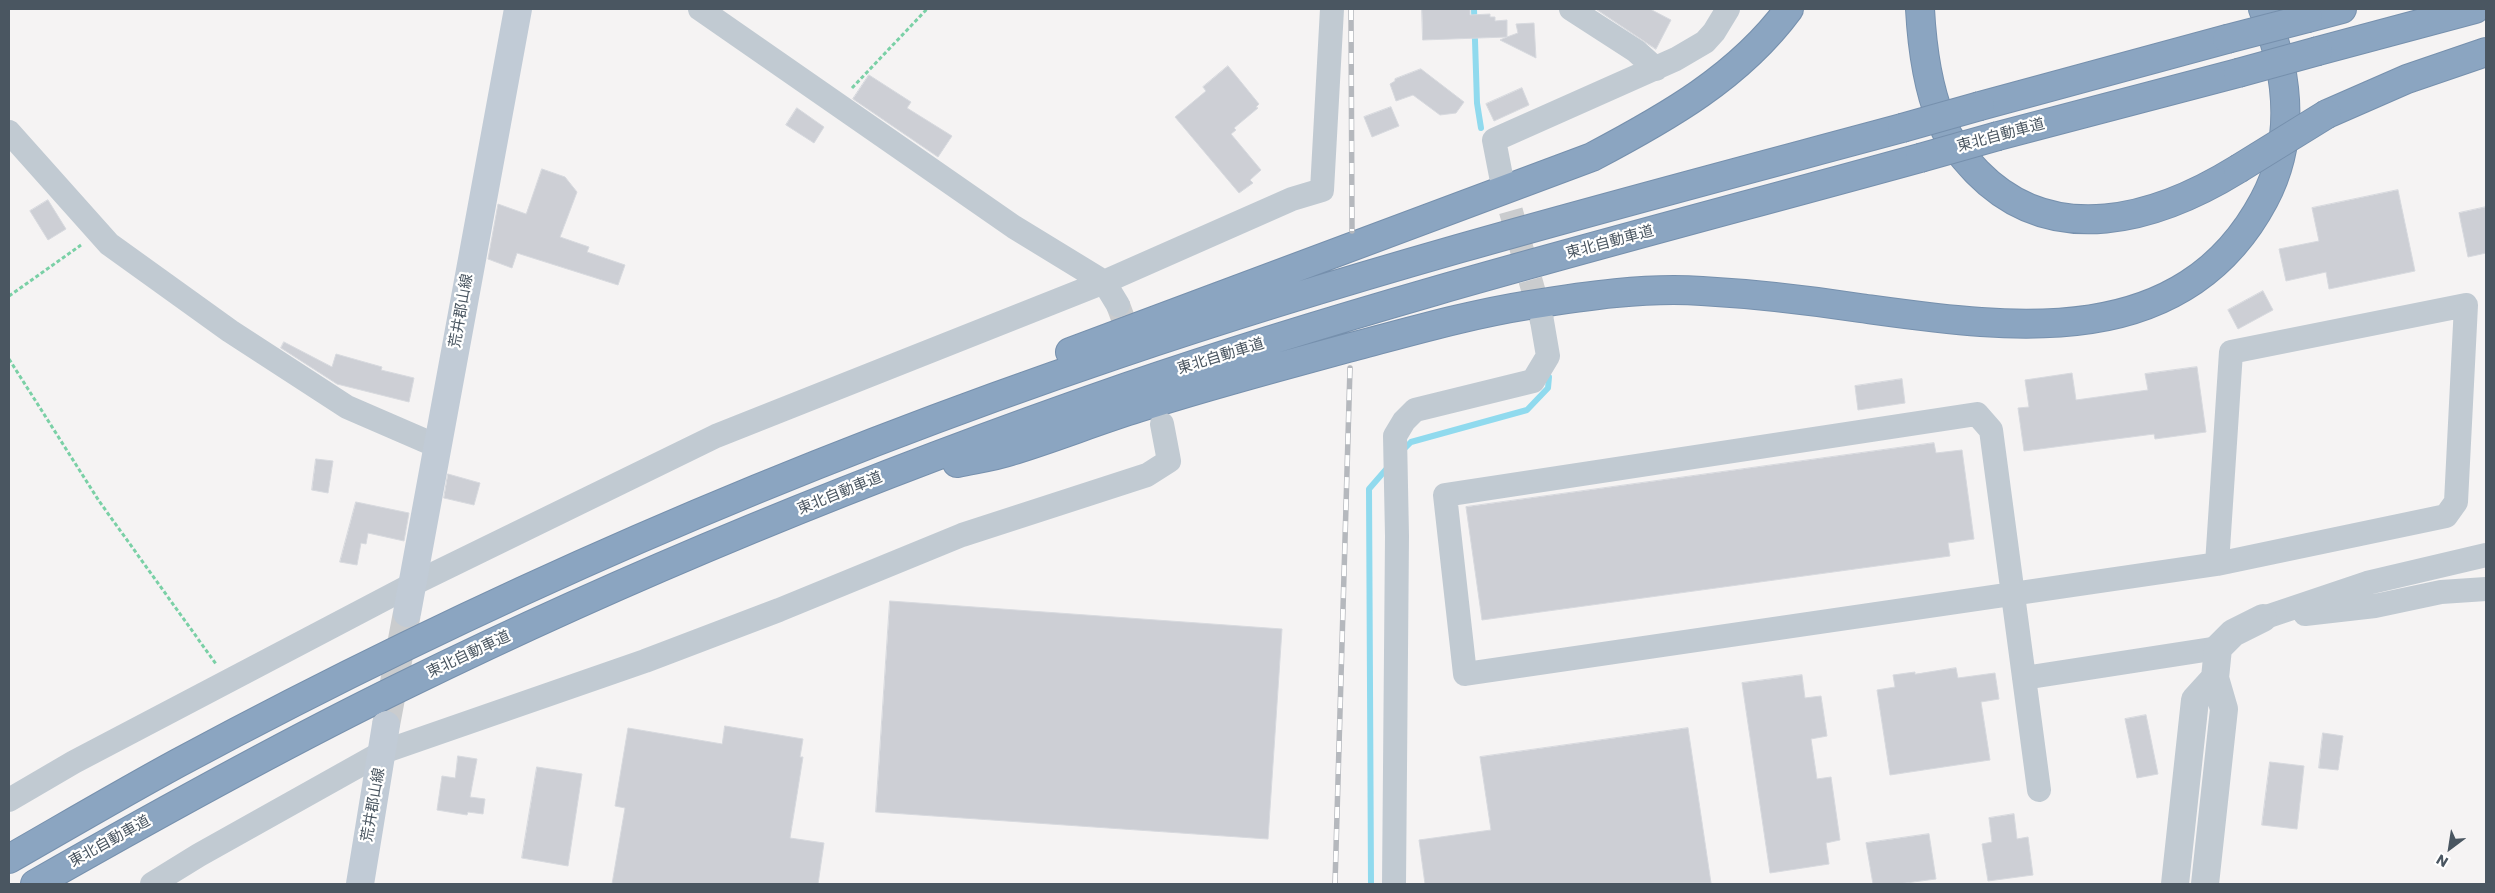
<!DOCTYPE html>
<html>
<head>
<meta charset="utf-8">
<style>
	body { margin:0 }
	#map { position:relative; width:2495px; height:893px; overflow:hidden; background:#f5f3f3; font-family:Poppins,sans-serif }
	canvas { display:block }
	.frame { position:absolute; inset:0; border:10px solid #4a5661; pointer-events:none }
	.north { position:absolute; left:2425px; top:823px; width:50px; height:50px; -webkit-text-stroke:4px #fff; paint-order:stroke; rotate:211deg; font-size:14px; font-weight:700; line-height:20px; text-align:center; color:#4a5661 }
	.north::after { content:''; display:block; margin:auto; width:18px; height:22px; background:#4a5661; clip-path:polygon(50% 0,100% 100%,50% 72%,0 100%) }
</style>
</head>
<body>
<div id="map">
<canvas width="2495" height="893"></canvas>
<div class="frame"></div>
<div class="north">N</div>
</div>
<script>
const ctx = document.querySelector('canvas').getContext('2d');
ctx.lineJoin = 'round';
function stroke(path, color, width, dash) { ctx.strokeStyle = color; ctx.lineWidth = width; ctx.lineCap = dash ? 'butt' : 'round'; ctx.setLineDash(dash || []); ctx.stroke(path); }
function paint(path, color) { ctx.fillStyle = color; ctx.fill(path, 'evenodd'); }
function label(font, color, halo, rows, align = 'center') {
  ctx.font = font + ' Poppins,"Noto Sans JP",sans-serif'; ctx.lineWidth = 4.5; ctx.setLineDash([]); ctx.textBaseline = 'middle'; ctx.strokeStyle = halo; ctx.fillStyle = color; for (const [text, x, y, turn = 0] of rows) {
    ctx.save(); ctx.translate(x, y); ctx.rotate((+turn || 0) * Math.PI / 180); ctx.textAlign = isNaN(turn) ? turn : align; if (halo) ctx.strokeText(text, 0, 0); ctx.fillText(text, 0, 0); ctx.restore();
  }
}
const stream = new Path2D(`
	M1474,9l3,94 4,25
	M1402,451l9,-9 116,-32 21,-22 1,-11
	M1371,884l-2,-395 20,-23`);
const building = new Path2D(`
	M1422,9h48v6l20,-1v3h5v4l12,-1v17l11,-4 -2,-9 18,-1 2,35 -36,-18 7,-3 -84,3z
	M1596,9h54l21,11 -15,29z
	M1228,66l31,38 -3,3 2,1 -24,20 2,2 -5,4 30,36 -11,10 3,3 -14,10 -64,-76 31,-26 -3,-4z
	M1421,69l43,33 -8,11 -16,2 -27,-20 -17,6 -6,-17 5,-3v-2z
	M869,75l42,27 -4,6 45,28 -14,21 -85,-58z
	M1522,88l7,17 -35,16 -8,-17z
	M1391,107l8,19 -27,11 -8,-20z
	M797,108l27,19 -10,16 -28,-18z
	M542,169l23,8 12,15 -17,45 29,10 -2,5 38,13 -7,20 -101,-32 -5,15 -24,-9 10,-55 28,10z
	M2398,190l17,81 -86,18 -3,-17 -40,9 -7,-32 40,-8 -7,-33z
	M48,200l18,29 -18,11 -18,-29z
	M2486,207v46l-18,4 -9,-44z
	M2263,291l10,19 -35,19 -10,-19z
	M284,342l48,25 4,-13 46,13 -1,3 33,8 -5,24 -72,-18 -56,-36z
	M2197,367l9,65 -51,7 -1,-5 -130,17 -6,-43 11,-1 -4,-27 47,-7 4,27 72,-10 -3,-16z
	M1902,379l3,24 -47,7 -3,-24z
	M1934,443l2,10 26,-3 12,89 -26,4 2,13 -468,64 -16,-113z
	M316,459l17,2 -5,32 -16,-3z
	M448,474l32,9 -6,22 -30,-7z
	M356,502l53,11 -5,28 -36,-8 -2,11 -5,-1 -4,22 -17,-3z
	M890,601l392,28 -14,210 -392,-27z
	M1956,668l2,10 37,-5 4,26 -18,3 9,58 -100,15 -13,-85 18,-3 -2,-12 22,-3v2z
	M1802,675l3,23 16,-2 6,40 -16,3 6,40 14,-2 9,63 -14,3 3,21 -59,9 -28,-190z
	M2146,715l12,59 -21,4 -12,-59z
	M725,726l78,13 -3,18h3l-13,81 34,5 -6,41h-206l13,-76 -10,-2 13,-78 94,16z
	M1688,728l23,155 -286,1 -6,-44 72,-10 -11,-73z
	M2323,733l20,3 -5,34 -19,-2z
	M458,756l19,3 -7,38 15,2 -2,15 -15,-2 -1,3 -30,-5 5,-34 13,2z
	M2270,762l34,4 -7,63 -35,-4z
	M537,767l45,7 -14,92 -46,-8z
	M2014,814l3,25 11,-2 5,38 -45,6 -6,-37 10,-2 -3,-24z
	M1929,834l7,45 -38,5h-25l-7,-41z`);
const minorTunnel = new Path2D(`
	M1501,176l41,145
	M1118,305l35,94`);
const secondaryTunnel = new Path2D(`
	M386,725l21,-112`);
const path = new Path2D(`
	M852,88l75,-79
	M9,296l72,-51
	M9,359l90,142 117,163`);
const minor = new Path2D(`
	M700,9l314,218 90,55 14,23
	M1571,9l65,42 20,18
	M9,132l100,112 121,87 117,76 90,39
	M1501,176l-7,-36 182,-81 29,-17 9,-10 14,-23
	M2305,614l70,-8 66,-14 45,-3
	M2263,618l104,-35 119,-28
	M2024,678l194,-30
	M2039,790l-48,-360 -14,-16 -532,81 20,179 752,-110 229,-48 10,-14 10,-197 -235,47 -14,212
	M9,800l65,-38 339,-178 303,-148 388,-154 188,-83 30,-9 10,-181
	M152,884l47,-29 184,-103 262,-91 134,-51 183,-75 185,-60 22,-14 -7,-37
	M1394,884l3,-348 -2,-100 9,-15 11,-11 118,-29 15,-25 -6,-35`);
const tertiary = new Path2D(`
	M2175,884l20,-184 20,-22
	M2205,884l19,-175 -9,-31 3,-30 15,-15 30,-15`);
const secondary = new Path2D(`
	M407,613l111,-604
	M360,884l26,-159`);
const motorway = new Path2D(`
	M1920,9c2,37 7,76 21,111 7,20 22,37 36,52 76,78 180,47 261,-3
	M2308,18l34,-9
	M2318,51l157,-42
	M1980,106l247,-67
	M2327,114l80,-35 79,-27
	M1998,136l240,-63
	M1070,352l522,-195c74,-39 147,-80 197,-148
	M957,463c18,-4 36,-6 54,-12 43,-13 85,-30 127,-43 68,-22 137,-40 206,-59 62,-16 122,-34 185,-44 56,-9 117,-18 173,-14 53,3 106,9 158,17 146,20 321,48 404,-108 33,-62 24,-129 -1,-191
	M9,859c56,-32 112,-65 169,-96 299,-161 615,-299 937,-408 259,-88 523,-156 787,-227
	M35,884c121,-69 243,-137 368,-198 234,-115 478,-214 724,-299 260,-89 528,-156 793,-229`);
const rail = new Path2D(`
	M1351,9l1,222
	M1335,884l15,-516`);
const motorwayBridge = new Path2D(`
	M2227,39l81,-21
	M2238,73l80,-22
	M1902,128l78,-22
	M1920,158l78,-22
	M2238,169l89,-55`);
const streetNames = [
	["東北自動車道",2001,136,-15],
	["東北自動車道",1610,243,-15],
	["荒井郡山線",462,311,-80],
	["東北自動車道",1221,357,-17],
	["東北自動車道",840,494,-22],
	["東北自動車道",469,655,-25],
	["荒井郡山線",374,805,-80],
	["東北自動車道",110,842,-29]
];
stroke(stream, '#90daee', 6);
paint(building, '#cdcfd5');
stroke(building, '#d7d9de', 1);
stroke(minorTunnel, '#caccce', 24, [24, 12]);
stroke(secondaryTunnel, '#caccce', 28, [28, 14]);
stroke(motorway, '#7690ad', 30);
stroke(path, '#7ad0a6', 3, [4, 2.5]);
stroke(minor, '#c1cad2', 24);
stroke(tertiary, '#c1cad2', 28);
stroke(secondary, '#c1cbd6', 28);
stroke(motorway, '#8ba5c1', 28);
stroke(rail, '#b5b8bd', 5.5);
stroke(rail, '#fff', 4, [11]);
stroke(motorwayBridge, '#7690ad', 30, []);
stroke(motorwayBridge, '#8ba5c1', 28);
label('15px', '#4a5661', '#fff', streetNames);
</script>
</body>
</html>
